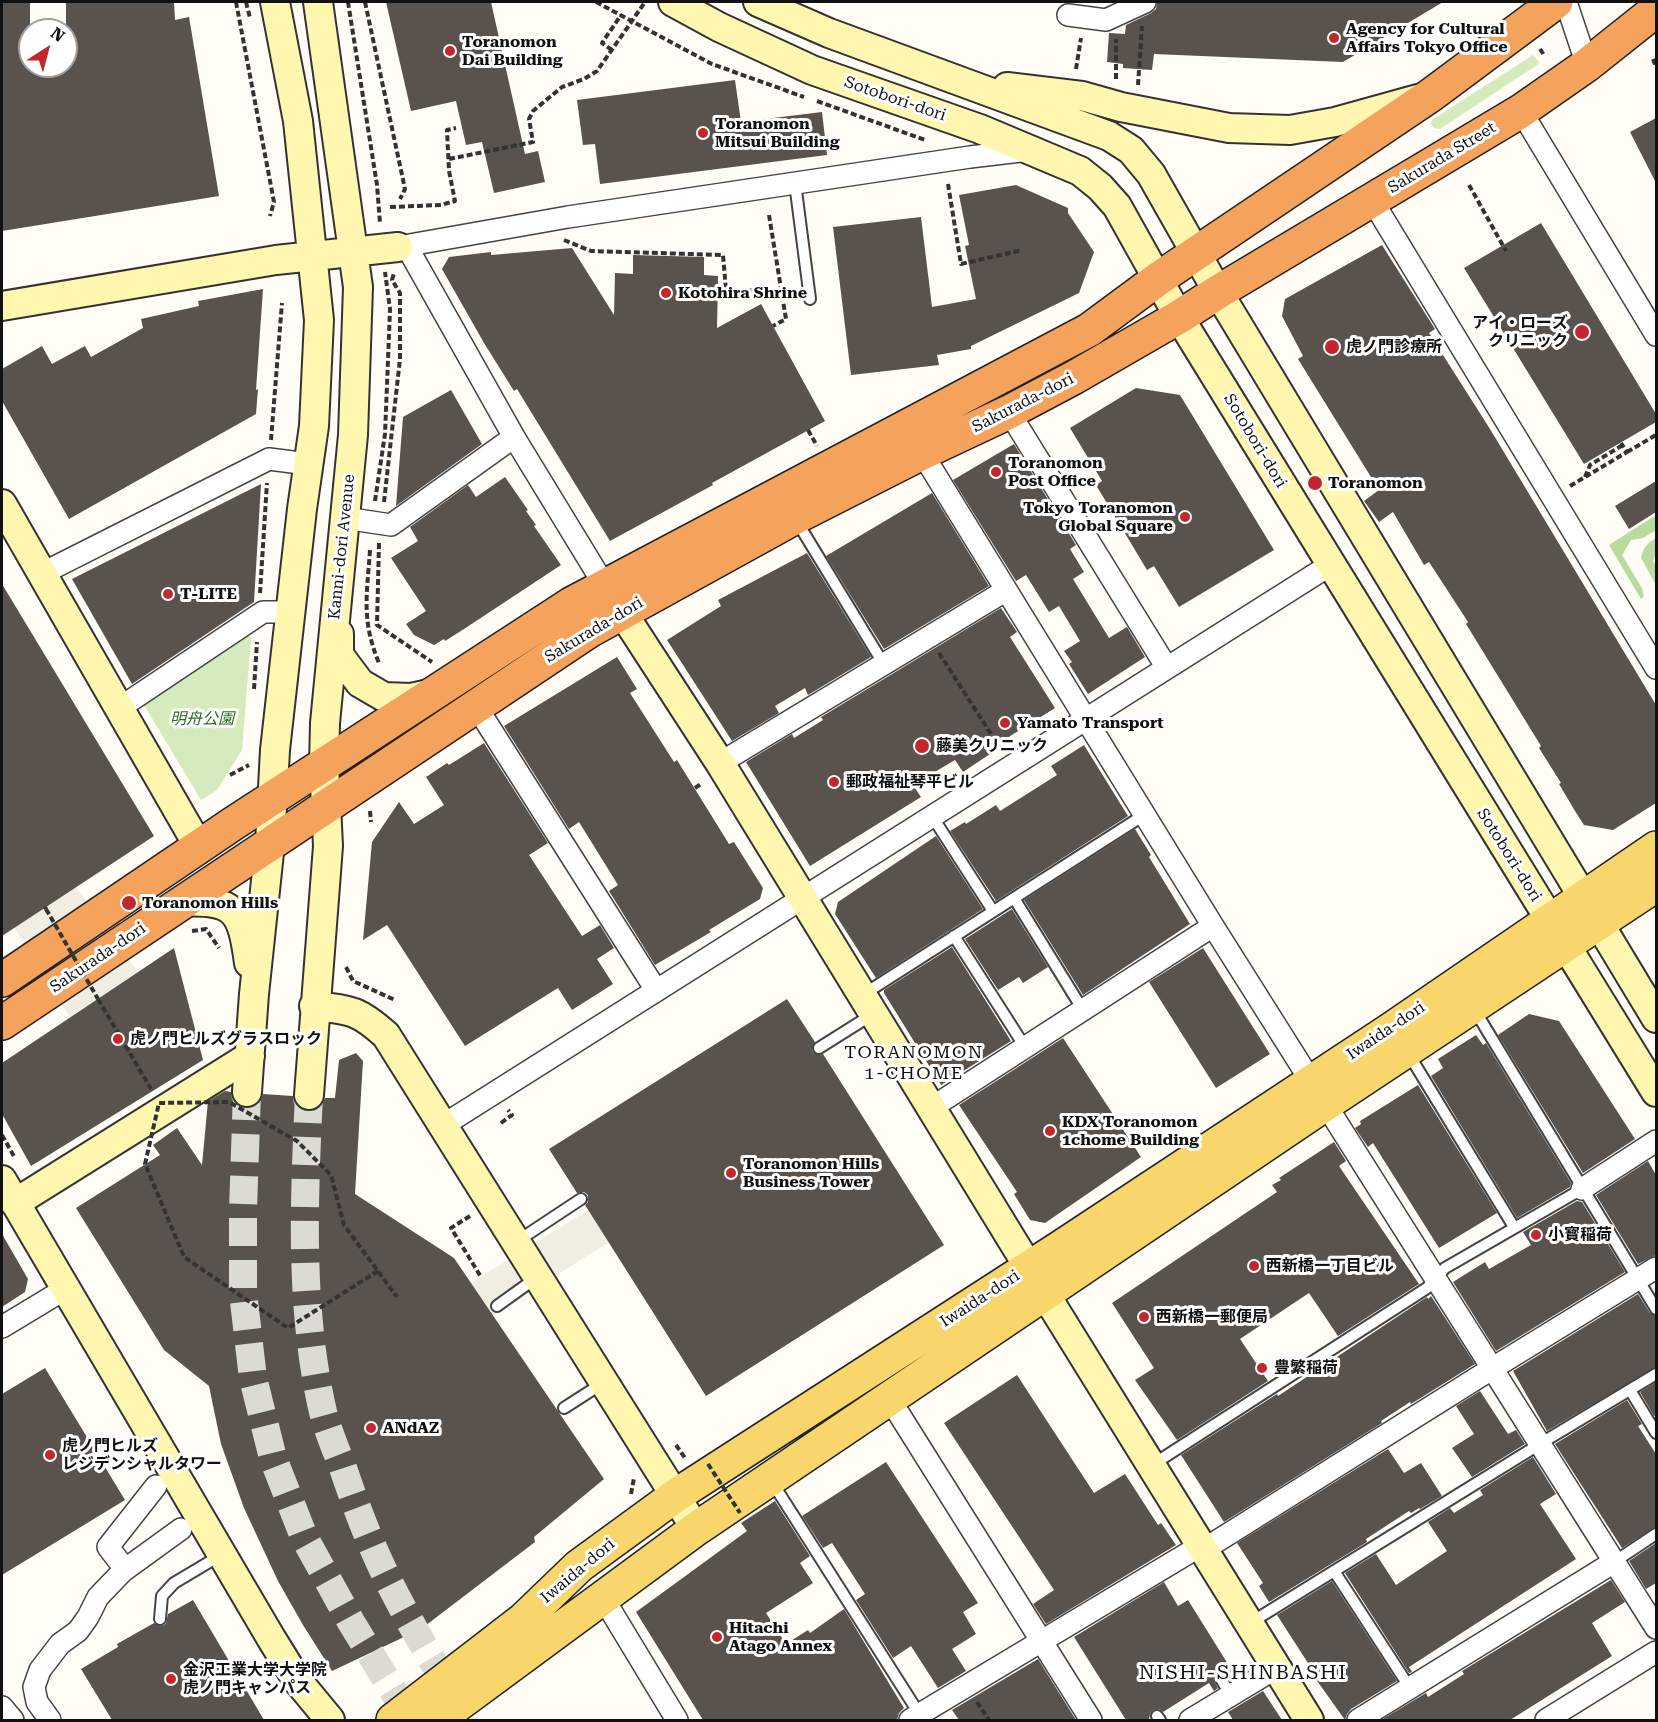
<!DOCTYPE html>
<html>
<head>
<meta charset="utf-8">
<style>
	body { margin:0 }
	#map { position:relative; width:1658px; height:1722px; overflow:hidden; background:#fffdf5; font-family:"Roboto Serif",serif }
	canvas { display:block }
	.frame { position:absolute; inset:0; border:3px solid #111; pointer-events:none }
	.north { position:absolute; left:18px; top:18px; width:60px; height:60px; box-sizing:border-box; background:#fff; border:2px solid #a0a0a0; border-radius:50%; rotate:36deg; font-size:16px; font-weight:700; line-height:24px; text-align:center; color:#111 }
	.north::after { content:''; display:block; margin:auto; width:21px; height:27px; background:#c4262e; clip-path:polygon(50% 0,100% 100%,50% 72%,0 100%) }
</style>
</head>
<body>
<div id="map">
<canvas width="1658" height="1722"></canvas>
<div class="frame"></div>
<div class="north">N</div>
</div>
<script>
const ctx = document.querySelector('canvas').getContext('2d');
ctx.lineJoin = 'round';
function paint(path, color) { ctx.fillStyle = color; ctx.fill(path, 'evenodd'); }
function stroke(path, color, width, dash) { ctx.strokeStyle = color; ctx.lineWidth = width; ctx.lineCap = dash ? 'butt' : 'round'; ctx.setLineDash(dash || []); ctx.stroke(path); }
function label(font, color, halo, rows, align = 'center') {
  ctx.font = font + ' "Roboto Serif","Noto Sans JP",serif'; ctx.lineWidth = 6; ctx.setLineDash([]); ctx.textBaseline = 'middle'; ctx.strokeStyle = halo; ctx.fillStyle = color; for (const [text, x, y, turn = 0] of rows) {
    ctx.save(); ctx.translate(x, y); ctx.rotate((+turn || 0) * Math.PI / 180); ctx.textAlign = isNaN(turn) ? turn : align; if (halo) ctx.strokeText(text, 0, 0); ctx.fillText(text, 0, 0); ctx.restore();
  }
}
const green = new Path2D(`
	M1533,55l7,8 -100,66 -6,-1 -3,-4 1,-4z
	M249,635l2,3 -9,112 -25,40 -16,10 -57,-95z`);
const forest = new Path2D(`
	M1656,515v15l-13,8 -12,2 -9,15 20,33 2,8 -3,3 -32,-54z
	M1656,538v15l-3,8 3,5v19l-15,-27c2,-10 6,-15 15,-20z`);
const plaza = new Path2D(`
	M76,887l62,85 -68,45 -56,-90z
	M588,1210l21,32 -117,74 -21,-33z`);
const building = new Path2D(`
	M2,2h28v64h36v-64h108l1,18 14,-3 30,179 -217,35z
	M386,2h105l34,152 13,-3 7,31 -51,11 -12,-51 -16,3 -10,-44 -45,10z
	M1157,2h286l-100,60 -189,-8 -2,16 -29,-2v-4l-16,-2 2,-29 16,1 1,-9 25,-12 5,-4z
	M735,80l6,42 81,-10 5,43 -227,29 -5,-40 -12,1 -6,-45z
	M1656,118v65l-26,-51z
	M1016,185l52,23v5l26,39 -15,41 -108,53v3l-34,6 2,10 -88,10 -18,-148 88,-10 11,90 44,-8 -11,-53 4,-1 -10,-50z
	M1541,223l115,191v8l-72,42 -120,-196z
	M1382,245l53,84 -6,4 61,96 166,276v98l-43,27 -29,-5 -9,-14 -16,-27 2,-1 -22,-35 2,-2 -75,-122 2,-2 -39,-60 -5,3 -31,-53 -14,10 -15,-21 15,-11 -81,-131 5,-3 -21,-40 3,-17z
	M572,248l42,67 1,-42 18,1v-19l71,2v18l14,1 -1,52 44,-24 64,117 -113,62 1,2 -103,56 -93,-152 -3,2 -30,-48 -42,-74 7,-12 42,-5v3z
	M263,289l-7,101 2,-1 -2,25 -187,105 -67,-118v-32l40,-23 10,18 33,-18 6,11 52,-29 -2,-9 58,-13 -1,-5z
	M1136,388l44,7 94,155 -95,57 -25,-41 -7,4 -51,-85 6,-4 -32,-53z
	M451,390l31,54 -86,62 7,-89z
	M1014,444l62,101 -6,4 14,23 -11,7 36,59 18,-11 18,30 -57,37 -19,-30 3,-2 -8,-11 16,-10 -21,-35 -10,6 -23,-37 -10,6 -63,-101z
	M505,477l23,33 -2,1 10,14 -2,1 27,39 -97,64 -19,12 -1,-2 -10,6 -20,-10 -8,-11 20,-13 -35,-53 27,-17 -8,-14 58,-42 8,12z
	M1656,481v31l-27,17 -14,-23z
	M261,484l-7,118 -122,82 -60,-105z
	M932,493l57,93 -105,63 -58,-93z
	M807,553l64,104 -63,38 -3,-7 -30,18 4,7 -47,28 -65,-101 54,-34 -3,-6z
	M2,584l152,252 -152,100z
	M1001,608l16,24 -7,5 45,71 -64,40 2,4 -30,20 -8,-12 -42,25 8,12 -111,69 -64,-104 46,-28 2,4 29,-18 -2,-3z
	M617,657l20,32 -7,4 44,69 3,-2 52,84 5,-2 29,46 -3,11 -51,31 2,2 -56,33 -46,-74 9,-6 -39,-63 -10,7 -65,-103z
	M484,743l64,100 -19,12 53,81 18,-11 14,23 -17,11 16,25 -41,26 -14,-22 -93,58 -78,-121 -24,15 9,-98 27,-40 15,22 30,-19 -18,-28 21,-14 2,2z
	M1084,745l44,71 -132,85 -46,-70 15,-9 1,2 30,-19 4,6 57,-36 -6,-9z
	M1135,829l16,26 -2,2 41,67 -107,71 -59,-95z
	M936,836l47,73 -107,69 -41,-64 3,-12z
	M1012,909l36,58 -25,16 -4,-6 -21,13 -33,-51z
	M952,947l59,94 -70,44 -57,-92v-3z
	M174,948l29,112 -172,106 -29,-52v-51z
	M1203,948l67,106 -54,34 -67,-106z
	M787,999l28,43 -3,6 1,4 6,3 4,-1 121,191 -238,151 -121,-191 3,-3v-7l-4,-3 -7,1 -28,-44z
	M1529,1014l30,7 76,118 -52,34 -85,-138z
	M1476,1035l7,10 3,-2 85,140 -1,4 -53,31 -86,-142 12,-8 -5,-9z
	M1063,1038l78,119 -96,66 -15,-3 -16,-26 3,-2 -58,-87z
	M356,1053l7,8 -8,133 99,64 150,221 -70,58 1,5 -114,87 -89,42 -29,-46 -25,-44 -34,-73 -23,-64 -12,-58 -45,-36 -88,-142 84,-53 -7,-10 24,-17 25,37 6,-64 17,-10 6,1 1,7 5,6 8,3 10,-1 5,-5 3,-8 30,2 1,7 6,6 8,2 8,-1 6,-5 3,-7h10l4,-38z
	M1418,1085l79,128 -58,35 -66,-105 -5,4 -13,-19 6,-4 -1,-3z
	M1334,1142l12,19 -7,5 80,118 -81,52 -29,-43 -69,46 28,42 -91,59 -42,-60 19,-12 -42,-65 165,-111 -5,-7 9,-5 -2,-2z
	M1648,1161l8,14v80l-18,9 -42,-69z
	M1577,1201l5,1 43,70 -129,79 -43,-69 32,-20 4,7 42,-24 -8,-13z
	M2,1234l26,45 -3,13 -23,15z
	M1638,1294l12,19 6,3v51l-109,64 -34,-60z
	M1431,1296l44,68 -64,40 -1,-2 -29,19 1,2 -158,99 -43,-67 96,-61 1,2 149,-99 1,2z
	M45,1368l80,132 -123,75v-181z
	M1017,1375l77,118 31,-19 33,51 3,-2 15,22 -130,79 -13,-20 21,-14 -110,-167z
	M1656,1382v33l-2,1 -14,-24z
	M1480,1391l28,43 8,-4 9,14 -53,33 -20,-29 22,-14 -18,-28z
	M1627,1400l15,24 -4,2 18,28v73l-34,21 -67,-104z
	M1388,1449l16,24 17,-10 21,33 -22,13 -1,-1 -8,5 -2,-2 -43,28 1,3 -98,60 -10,-16 4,-3 -26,-40z
	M1533,1457l23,37 -16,10 36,55 -167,108 3,5 -3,1 -64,-100 31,-19 20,31 51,-34 -19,-29 22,-14 4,5 29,-18 -3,-5z
	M886,1462l92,141 -15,9 13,22 -24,15 14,22 -28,17 -27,-42 -18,12 -37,-58 9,-6 -33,-51 -9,5 -21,-32z
	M775,1501l35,55 -10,7 13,20 -47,30 20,31 22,-14 2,3 34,-24 60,99 -5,5 -2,7h-194l-67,-108 111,-81 -6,-8z
	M1656,1543v40l-10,6 -17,-28z
	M1611,1580l14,22 -33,21 20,33 -102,64h-129l45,-27 2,4 36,-23 -2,-3z
	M1332,1581l65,100 -46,28 -4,5 -2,6 -30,-42 2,-1 -40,-62z
	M1164,1582l14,24 10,-6 48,77 -5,3 -7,-9 -7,-1 -4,8 5,10 -4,3 -5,-8 -46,29 -4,-3 -6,1 -3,4 -1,6h-23l-52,-83z
	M193,1600l71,120h-152l-31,-51 37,-22 -1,-3 37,-21 5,3 5,-1 2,-2 2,-9z
	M1038,1659l38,61h-117l-7,-10z
	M1263,1691l19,29h-49l-5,-8z`);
const secondaryTunnel = new Path2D(`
	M247,1092l-4,118v83l10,85 20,80 31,79 47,85 60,98
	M309,1095c-5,106 -10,213 14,317 5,19 13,38 20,56 13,39 28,78 46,114 24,48 52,93 80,138`);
const path = new Path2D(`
	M236,2l38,200 -4,14
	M246,2l4,16
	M348,2l29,183 3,38
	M365,2l40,187 -5,10
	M596,2l116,62 92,33
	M1540,49l4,6
	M612,50l-10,-7 19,-28
	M1653,59l3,8
	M1076,69l5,-31
	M1116,79v-40
	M1138,85l4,-59
	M817,101l108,39
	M449,159l84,-17 -4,-23 4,-8 29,-24 22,-8 13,-8 28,-40
	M948,184l13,80 61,-14
	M1469,185l37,66
	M390,207l51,-2 14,-4 -6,-30 -2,-41 9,-2
	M769,215l17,104 -13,7
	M564,240l27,11 132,4 3,35
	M722,290l59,1
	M808,430l9,16
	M271,440l11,-137
	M1627,452l29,-17
	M1585,477l5,-12 33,-20
	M1570,486l57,-34 -6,-9
	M375,501l10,-67 3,-74 2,-51 -5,-37
	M384,502l16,-143v-66l-8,-13 2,-7
	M379,543l-2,82 55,37
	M370,550c-3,45 -9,70 9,113
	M260,593l7,-110
	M939,653l61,95
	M254,689l3,-47
	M230,775l19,-10
	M695,788l6,-4
	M370,811l1,11
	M45,907l1,2
	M192,931l14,-2 13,19
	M346,967l7,14 42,19
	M98,999l53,90
	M501,1123l11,-8 -4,-5
	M2,1135l13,23
	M470,1216l-19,12 30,49
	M676,1445l9,13
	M631,1494l3,-16
	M977,1702l12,18`);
const lane = new Path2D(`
	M795,183l15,116
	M796,520l87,143
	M932,816l61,95
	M1014,898l69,112
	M954,936l71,111
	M864,994l280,-179
	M1474,1009l182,300
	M819,1048l54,-34
	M1408,1053l106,174
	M516,1242l65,-43
	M497,1306l39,-28
	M1630,1390l26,43
	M564,1408l39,-25
	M1152,1465l275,-177 18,-20 137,-79
	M772,1482l148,233
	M1614,1562l42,-28
	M1334,1571l76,117
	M160,1619l2,-23 12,-13 47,-28
	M1250,1623l298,-184 108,-65
	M1220,1677l11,19
	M1157,1716l3,4`);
const street = new Path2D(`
	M1566,2l21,63
	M1068,15l38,5 39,-18
	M1521,111l135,224
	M1372,200l284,468
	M398,247l170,-30 402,-60 59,-7
	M407,247l107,190 97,159
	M1009,412l158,256
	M922,453l291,473 443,702
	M345,518l46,7 123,-88
	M41,574l228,-115 39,5
	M476,706l180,284
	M118,709l145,-97h27
	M720,763l285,-172
	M931,1108l282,-182
	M442,1126l888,-561
	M1582,1189l74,-48
	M2,1327l63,-38
	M889,1398l202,322
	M1203,1550l290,-182 163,-100
	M125,1569l-17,-22 48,-61
	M602,1596l75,124
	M2,1707l11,13
	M50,1720l-13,-18 -3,-15 6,-17 20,-26 18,-13 10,-14 10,-20 25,-26 58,-42
	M910,1720l290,-174
	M1190,1720l86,-52
	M1358,1720l256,-158
	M1546,1720l110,-68`);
const secondary = new Path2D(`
	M673,2l46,25 93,43 168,59 100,42 20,16 17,19 62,111 477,775
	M758,2l71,31 280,103 22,14 20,24 67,118 438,726
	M1007,87l75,9 39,11 108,21 61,2 45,-8 83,-23
	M2,306l274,-46 122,-13
	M2,504l197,343
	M622,612l98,151 338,552 251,405
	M339,634v21l21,28 24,14 27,1 23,-5
	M180,902c55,-3 62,8 69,61
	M314,1006c37,4 44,4 72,29l310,494
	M247,1092l7,-98 16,-151 5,-93 27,-241 12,-83 5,-106 -21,-199 -23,-119
	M309,1095l19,-249 -4,-81 1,-42 28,-288 5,-148 -40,-285
	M2,1180l269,458 26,42 33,40
	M15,1203l235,-147`);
const primary = new Path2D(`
	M393,1720l131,-101 55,-53 96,-70 383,-247 332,-219 266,-182
	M437,1720l259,-191 616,-416 344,-228`);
const highway = new Path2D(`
	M2,980l232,-157 337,-219 518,-274 69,-51 273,-184 125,-93
	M2,1023l587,-392 205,-113 128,-65 87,-41 66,-35 104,-60 39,-25 303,-181 66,-46 69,-55`);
const pathBridge = new Path2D(`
	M625,31l20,-29
	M46,909l52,90
	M378,1271l-90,57 -104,-71 -39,-93 14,-61 70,-1 68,39 34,34 13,50 53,72
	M708,1464l32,49`);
const markers = [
	[1334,38,6,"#c4262e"],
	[450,51,6,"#c4262e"],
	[703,133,6,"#c4262e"],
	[666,293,6,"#c4262e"],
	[1582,332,8,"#c4262e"],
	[1332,347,8,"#c4262e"],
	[996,472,6,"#c4262e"],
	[1315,483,8,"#c4262e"],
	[1185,517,6,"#c4262e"],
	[168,594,6,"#c4262e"],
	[1005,723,6,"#c4262e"],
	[922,746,8,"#c4262e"],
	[834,782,6,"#c4262e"],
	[129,903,8,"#c4262e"],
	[118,1039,6,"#c4262e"],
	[1050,1131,6,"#c4262e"],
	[731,1173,6,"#c4262e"],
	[1536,1235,6,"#c4262e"],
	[1254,1266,6,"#c4262e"],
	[1144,1317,6,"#c4262e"],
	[1262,1368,6,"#c4262e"],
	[371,1428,6,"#c4262e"],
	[50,1455,6,"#c4262e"],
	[717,1637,6,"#c4262e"],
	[171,1679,6,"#c4262e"]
];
const poiNames = [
	["Agency for Cultural",1346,29],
	["Affairs Tokyo Office",1346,47],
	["Toranomon",462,42],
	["Dai Building",462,60],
	["Toranomon",715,124],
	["Mitsui Building",715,142],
	["Kotohira Shrine",678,293],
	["アイ・ローズ",1568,323,"right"],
	["クリニック",1568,341,"right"],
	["虎ノ門診療所",1346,347],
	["Toranomon",1008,463],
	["Post Office",1008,481],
	["Toranomon",1328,483],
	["Tokyo Toranomon",1173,508,"right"],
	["Global Square",1173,526,"right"],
	["T-LITE",180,594],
	["Yamato Transport",1017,723],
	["藤美クリニック",936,746],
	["郵政福祉琴平ビル",846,782],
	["Toranomon Hills",142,903],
	["虎ノ門ヒルズグラスロック",130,1039],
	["KDX Toranomon",1062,1122],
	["1chome Building",1062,1140],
	["Toranomon Hills",743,1164],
	["Business Tower",743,1182],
	["小寳稲荷",1548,1235],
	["西新橋一丁目ビル",1266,1266],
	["西新橋一郵便局",1156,1317],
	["豊繁稲荷",1274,1368],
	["ANdAZ",383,1428],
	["虎ノ門ヒルズ",62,1446],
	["レジデンシャルタワー",62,1464],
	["Hitachi",729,1628],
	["Atago Annex",729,1646],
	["金沢工業大学大学院",183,1670],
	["虎ノ門キャンパス",183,1688]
];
const streetNames = [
	["Sotobori-dori",895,99,19],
	["Sakurada Street",1442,158,-31],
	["Sakurada-dori",1023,403,-27],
	["Sotobori-dori",1255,441,59],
	["Kanni-dori Avenue",342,547,-84],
	["Sakurada-dori",594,630,-31],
	["Sotobori-dori",1509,855,58],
	["Sakurada-dori",98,958,-34],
	["Iwaida-dori",1386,1031,-34],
	["Iwaida-dori",980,1299,-33],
	["Iwaida-dori",578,1571,-40]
];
const parkNames = [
	["明舟公園",202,719]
];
const neighbourhoodNames = [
	["TORANOMON",914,1053],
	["1-CHOME",914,1074]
];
const quarterNames = [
	["NISHI-SHINBASHI",1243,1673]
];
paint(green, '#d5ebbd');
paint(forest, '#b9dc9c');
paint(plaza, '#f1ede2');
paint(building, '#5a524d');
stroke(secondaryTunnel, '#dbdad3', 28, [28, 14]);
stroke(lane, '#444', 14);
stroke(street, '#444', 24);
stroke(secondary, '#333', 32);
stroke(primary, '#222', 36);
stroke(highway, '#222', 36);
stroke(path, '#333', 4, [6, 3]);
stroke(lane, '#fff', 10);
stroke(street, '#fff', 21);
stroke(secondary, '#fff6b0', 28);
stroke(primary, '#f9d66b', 33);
stroke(highway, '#f5a25d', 33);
stroke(pathBridge, '#333', 4, [6, 3]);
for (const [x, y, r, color] of markers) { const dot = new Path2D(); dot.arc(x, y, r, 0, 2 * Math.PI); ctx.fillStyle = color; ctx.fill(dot); stroke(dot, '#fff', 2); }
label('bold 16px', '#111', '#fff', poiNames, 'left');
label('16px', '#111', '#fff', streetNames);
label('italic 16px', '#2f6b1f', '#fff', parkNames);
ctx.letterSpacing = '1.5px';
label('18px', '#111', '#fff', neighbourhoodNames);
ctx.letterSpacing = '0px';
ctx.letterSpacing = '1.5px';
label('20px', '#111', '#fff', quarterNames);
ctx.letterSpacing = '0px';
</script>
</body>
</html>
